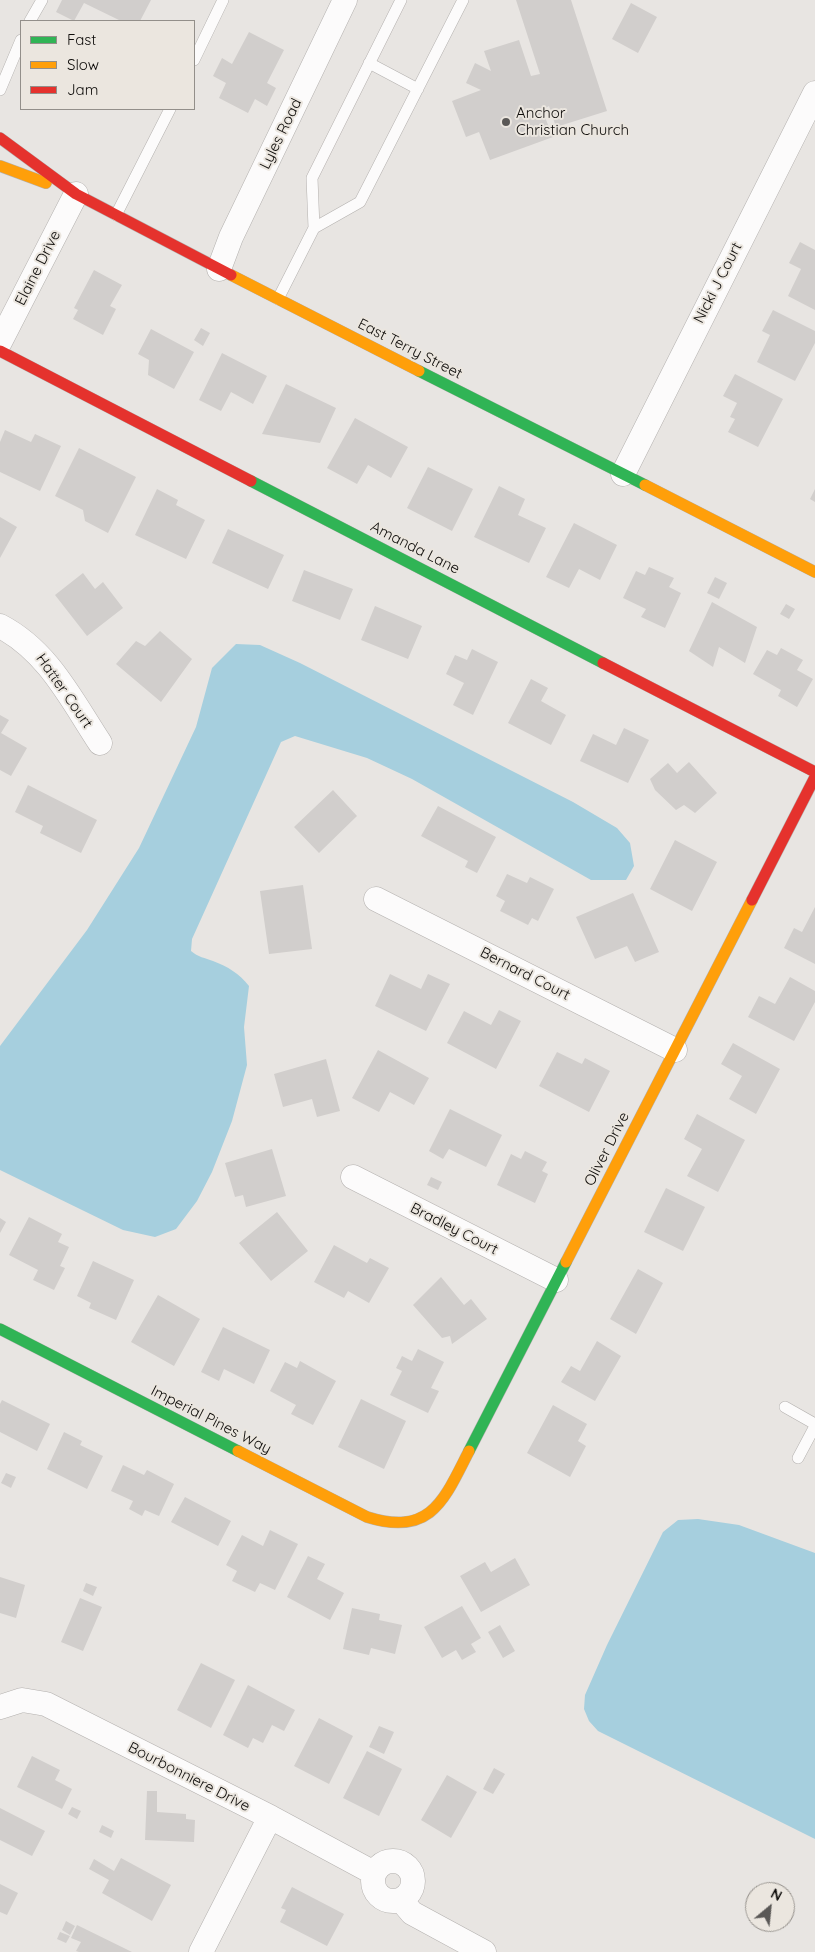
<!DOCTYPE html>
<html>
<head>
<meta charset="utf-8">
<style>
	body { margin:0 }
	#map { position:relative; width:815px; height:1952px; overflow:hidden; background:#e8e5e2; font-family:Quicksand,sans-serif }
	canvas { display:block }
	.legend { position:absolute; left:20px; top:20px; width:175px; height:90px; box-sizing:border-box; background:#ebe6df; border:1px solid #938f8a; margin:0; padding:6px 9px; list-style:none; font-size:15px; color:#0e0c0a }
	.legend li { display:flex; align-items:center; gap:10px; height:25px }
	.legend b { width:25px; border:1px solid #938f8a }
	.north { position:absolute; left:745px; top:1882px; width:50px; height:50px; box-sizing:border-box; background:#ebe6df; border:1px solid #938f8a; border-radius:50%; rotate:28deg; font-size:14px; font-weight:700; line-height:20px; text-align:center; color:#0e0c0a }
	.north::after { content:''; display:block; margin:auto; width:18px; height:22px; background:#5a5856; clip-path:polygon(50% 0,100% 100%,50% 72%,0 100%) }
</style>
</head>
<body>
<div id="map">
<canvas width="815" height="1952"></canvas>
<ul class="legend">
<li><b style="height:6px;background:#30b455"></b>Fast</li>
<li><b style="height:6px;background:#ff9f0a"></b>Slow</li>
<li><b style="height:6px;background:#e5322d"></b>Jam</li>
</ul>
<div class="north">N</div>
</div>
<script>
const ctx = document.querySelector('canvas').getContext('2d');
ctx.lineJoin = 'round';
function paint(path, color) { ctx.fillStyle = color; ctx.fill(path, 'evenodd'); }
function stroke(path, color, width, dash) { ctx.strokeStyle = color; ctx.lineWidth = width; ctx.lineCap = dash ? 'butt' : 'round'; ctx.setLineDash(dash || []); ctx.stroke(path); }
function label(font, color, halo, rows, align = 'center') {
  ctx.font = font + ' Quicksand,sans-serif'; ctx.lineWidth = 4; ctx.setLineDash([]); ctx.textBaseline = 'middle'; ctx.strokeStyle = halo; ctx.fillStyle = color; for (const [text, x, y, turn = 0] of rows) {
    ctx.save(); ctx.translate(x, y); ctx.rotate((+turn || 0) * Math.PI / 180); ctx.textAlign = isNaN(turn) ? turn : align; if (halo) ctx.strokeText(text, 0, 0); ctx.fillText(text, 0, 0); ctx.restore();
  }
}
const water = new Path2D(`
	M236,644l24,1 40,18 273,139 44,26 13,15 4,23 -8,14h-35l-179,-101 -45,-21 -72,-22 -14,6 -89,197 -1,12c7,6 14,7 22,10 15,6 26,12 36,25l-5,41 3,38 -15,56 -20,51 -15,29 -21,28 -21,8 -32,-7 -123,-60v-124l87,-116 52,-82 57,-121 16,-59z
	M698,1519l41,6 76,28v286l-217,-108 -9,-10 -5,-12 1,-14 22,-50 56,-113 15,-12z`);
const building = new Path2D(`
	M62,0h89l-11,21h-19l-37,-18 -10,18 -18,-9z
	M516,0h55l36,111 -51,16 -7,-21 -7,4 11,27 -63,23 -11,-28 -13,5 -14,-36 29,-11 -15,-7 9,-20 16,8 -7,-20 35,-11 12,36 9,-2z
	M631,3l26,14 -19,36 -26,-14z
	M249,32l35,18 -17,33 9,5 -9,18 -12,-7 -7,14 -29,-15 7,-15 -13,-7 9,-18 10,6z
	M800,242l15,8v60l-27,-14 13,-27 -12,-6z
	M94,270l28,15 -12,21 6,3 -13,26 -30,-16 5,-9 -4,-2z
	M773,310l42,21v12l-20,38 -38,-19 13,-27 -8,-4z
	M201,328l9,5 -7,13 -9,-6z
	M151,329l43,23 -20,37 -26,-14 1,-15 -11,-6z
	M222,353l45,23 -14,28 -22,-12 -10,19 -22,-11z
	M735,374l48,25 -25,48 -30,-15 7,-13 -5,-2 7,-14 -14,-7z
	M286,384l50,24 -16,35 -58,-9z
	M355,418l53,29 -17,31 -23,-13 -11,19 -30,-16z
	M5,430l26,12 4,-8 26,12 -21,45 -40,-19v-30z
	M79,448l57,29 -28,56 -23,-12 -2,-11 -28,-14z
	M428,467l45,22 -21,42 -45,-23z
	M499,486l26,13 -7,16 28,13 -17,35 -55,-26z
	M157,489l21,11 -2,5 29,15 -19,39 -51,-24z
	M815,489v13l-5,-3z
	M0,517l17,10 -17,31z
	M574,523l43,22 -17,35 -21,-11 -10,19 -23,-11z
	M228,529l56,26 -16,34 -56,-26z
	M649,567l25,11 -5,9 12,6 -16,35 -24,-11 5,-8 -23,-11 13,-27 9,4z
	M304,570l49,19 -13,31 -48,-19z
	M83,573l12,16 8,-7 20,26 -36,28 -32,-41z
	M715,577l12,6 -8,16 -12,-6z
	M712,602l45,25 -12,36 -26,-16 -6,20 -24,-16z
	M786,604l9,5 -6,10 -9,-5z
	M375,606l47,20 -14,33 -47,-19z
	M160,631l32,28 -31,43 -45,-38 20,-23 9,5z
	M781,648l22,12 -6,10 16,9 -16,28 -19,-11 3,-6 -28,-16 14,-24 10,5z
	M472,649l26,13 -25,53 -20,-10 11,-22 -18,-9 9,-19 12,5z
	M531,679l17,9 -7,13 25,14 -15,30 -43,-22z
	M0,715l9,5 -8,13 26,15 -16,28 -11,-6z
	M624,728l25,12 -21,43 -48,-22 13,-27 23,11z
	M689,762l28,31 -22,20 -11,-8 -8,5 -21,-20 -5,-11 18,-16 9,10z
	M28,785l69,35 -16,33 -41,-20 3,-7 -28,-14z
	M333,790l24,26 -38,37 -25,-26z
	M438,806l58,31 -19,36 -12,-6 3,-6 -47,-25z
	M675,840l42,22 -25,49 -42,-22z
	M507,874l20,9 3,-6 24,12 -16,32 -6,-3 -4,7 -28,-14 5,-10 -9,-5z
	M303,885l9,64 -43,5 -9,-63z
	M633,893l26,59 -24,10 -8,-16 -32,13 -19,-42z
	M815,907v57l-31,-16 10,-20 8,4z
	M390,974l31,15 7,-15 22,10 -24,47 -51,-25z
	M790,977l25,14v11l-21,39 -46,-24 11,-21 16,8z
	M499,1010l22,11 -25,48 -49,-26 17,-32 27,14z
	M733,1043l47,26 -24,45 -27,-15 13,-23 -21,-12z
	M378,1050l51,28 -15,27 -24,-13 -11,20 -27,-14z
	M557,1052l25,12 3,-6 25,13 -21,41 -50,-26z
	M326,1059l14,52 -23,6 -5,-18 -29,8 -9,-33z
	M450,1109l52,26 -16,32 -37,-18 -6,10 -14,-8z
	M697,1114l48,26 -27,52 -31,-16 15,-27 -18,-10z
	M272,1149l14,47 -40,11 -3,-12 -8,2 -10,-34z
	M525,1151l22,11 -5,9 6,3 -13,29 -38,-18 14,-31 10,5z
	M431,1177l11,5 -4,8 -11,-5z
	M666,1188l39,19 -22,44 -39,-19z
	M277,1212l31,39 -37,30 -32,-38z
	M29,1217l33,17 -4,8 11,5 -9,19 5,2 -11,22 -21,-10 5,-10 -29,-15z
	M0,1218l6,4 -6,11z
	M334,1245l33,18 3,-5 19,10 -20,35 -21,-12 -4,7 -30,-16z
	M93,1261l41,19 -18,40 -27,-12 2,-5 -14,-7z
	M638,1269l25,14 -27,51 -26,-15z
	M441,1277l23,28 7,-6 16,20 -35,25 -2,-8 -8,2 -29,-33z
	M158,1295l42,24 -26,47 -43,-24z
	M223,1327l47,23 -16,34 -30,-15 -5,12 -18,-9z
	M597,1341l24,15 -26,45 -34,-19 10,-16 9,5z
	M418,1349l26,13 -13,26 8,3 -11,22 -38,-18 12,-24 -6,-3 6,-12 10,5z
	M300,1361l36,20 -23,44 -22,-11 5,-9 -26,-14 15,-29 12,6z
	M361,1399l45,22 -22,48 -46,-22z
	M2,1400l48,24 -13,27 -37,-19v-28z
	M553,1405l34,19 -9,17 8,5 -16,31 -43,-24z
	M64,1432l18,9 -2,4 23,11 -16,33 -40,-20z
	M123,1465l21,10 3,-5 27,14 -15,32 -14,-6 -3,6 -13,-7 4,-8 -22,-10z
	M6,1473l10,4 -5,11 -10,-5z
	M185,1497l46,24 -13,25 -47,-24z
	M270,1530l28,14 -23,46 -15,-7 -5,9 -23,-11 5,-10 -11,-6 16,-30 21,11z
	M308,1556l17,8 -8,15 27,14 -14,27 -43,-23z
	M515,1558l15,27 -49,27 -21,-36 25,-14 6,10z
	M0,1577l25,8 -9,33 -16,-5z
	M86,1583l11,4 -4,9 -10,-5z
	M80,1598l22,9 -19,44 -22,-9z
	M462,1606l19,32 -10,6 5,8 -14,8 -6,-10 -14,8 -18,-31z
	M352,1608l28,6 -1,6 23,5 -7,29 -24,-6 -2,7 -26,-6z
	M500,1625l15,26 -12,7 -15,-26z
	M201,1663l34,17 -24,48 -34,-18z
	M248,1685l47,25 -11,21 -12,-6 -9,18 -10,-5 -5,10 -25,-13z
	M319,1718l34,18 -24,48 -35,-18z
	M379,1726l15,6 -10,22 -15,-7z
	M367,1751l35,18 -23,47 -36,-18z
	M32,1756l28,14 -5,10 17,9 -10,20 -45,-22z
	M494,1768l11,6 -12,20 -10,-5z
	M447,1775l30,17 -26,46 -30,-18z
	M147,1791h10v21l29,2v5l9,1 -1,22 -49,-2z
	M72,1807l9,4 -4,8 -9,-5z
	M0,1808l45,23 -13,25 -32,-16z
	M102,1825l12,6 -3,7 -12,-6z
	M121,1858l50,27 -19,36 -50,-28 7,-13 -20,-11 5,-10 20,12z
	M0,1884l18,9 -11,22 -7,-3z
	M292,1887l52,27 -17,32 -47,-24 6,-12 -5,-2z
	M66,1921l9,5 -5,9 -8,-5z
	M77,1925l55,27h-53l-3,-1 5,-9 -10,-4z
	M60,1932l10,4 -4,7 -9,-4z`);
const lane = new Path2D(`
	M30,21l12,-21
	M194,60l29,-60
	M369,63l49,26
	M0,90l21,-50
	M116,215l54,-106
	M314,228l46,-26 103,-202
	M278,299l36,-71 -2,-50 89,-178
	M785,1407l30,17
	M798,1458l17,-32`);
const street = new Path2D(`
	M219,269l12,-32 114,-237
	M0,342l76,-148
	M623,474l192,-381
	M0,626c48,25 71,73 100,117
	M376,899l299,151
	M353,1177l203,103
	M0,1707l22,-7 24,4 224,113 104,56
	M373 1881a20 20 0 1 1 40 0a20 20 0 1 1-40 0Z
	M401,1900l11,13 72,39
	M201,1952l69,-135`);
const fast = new Path2D(`
	M419,371l226,114
	M251,481l352,182
	M0,1329l238,122
	M469,1451l97,-189`);
const slow = new Path2D(`
	M0,166l46,17
	M231,275l188,96
	M645,485l170,87
	M566,1262l186,-362
	M238,1451l129,66c64,20 77,-17 102,-66`);
const jam = new Path2D(`
	M0,138l76,56 155,81
	M0,351l251,130
	M603,663l212,109
	M752,900l63,-123`);
const markers = [
	[506,122,5,"#5a5856"]
];
const poiNames = [
	["Anchor",516,113],
	["Christian Church",516,130]
];
const streetNames = [
	["Lyles Road",281,134,-64],
	["Elaine Drive",38,268,-63],
	["Nicki J Court",718,283,-63],
	["East Terry Street",410,349,27],
	["Amanda Lane",415,548,27],
	["Hatter Court",64,691,55],
	["Bernard Court",525,974,27],
	["Oliver Drive",607,1149,-63],
	["Bradley Court",454,1229,27],
	["Imperial Pines Way",211,1420,27],
	["Bourbonniere Drive",189,1777,27]
];
paint(water, '#a6cfde');
paint(building, '#d1cecc');
stroke(lane, '#b3b0ae', 12);
stroke(street, '#b3b0ae', 25);
stroke(fast, '#b3b0ae', 12);
stroke(slow, '#b3b0ae', 12);
stroke(jam, '#b3b0ae', 12);
stroke(lane, '#fcfbfb', 11);
stroke(street, '#fcfbfb', 24);
stroke(fast, '#30b455', 11);
stroke(slow, '#ff9f0a', 11);
stroke(jam, '#e5322d', 11);
for (const [x, y, r, color] of markers) { const dot = new Path2D(); dot.arc(x, y, r, 0, 2 * Math.PI); ctx.fillStyle = color; ctx.fill(dot); stroke(dot, '#ebe6df', 2); }
label('15px', '#0e0c0a', '#ebe6df', poiNames, 'left');
label('15px', '#0e0c0a', '#ebe6df', streetNames);
</script>
</body>
</html>
